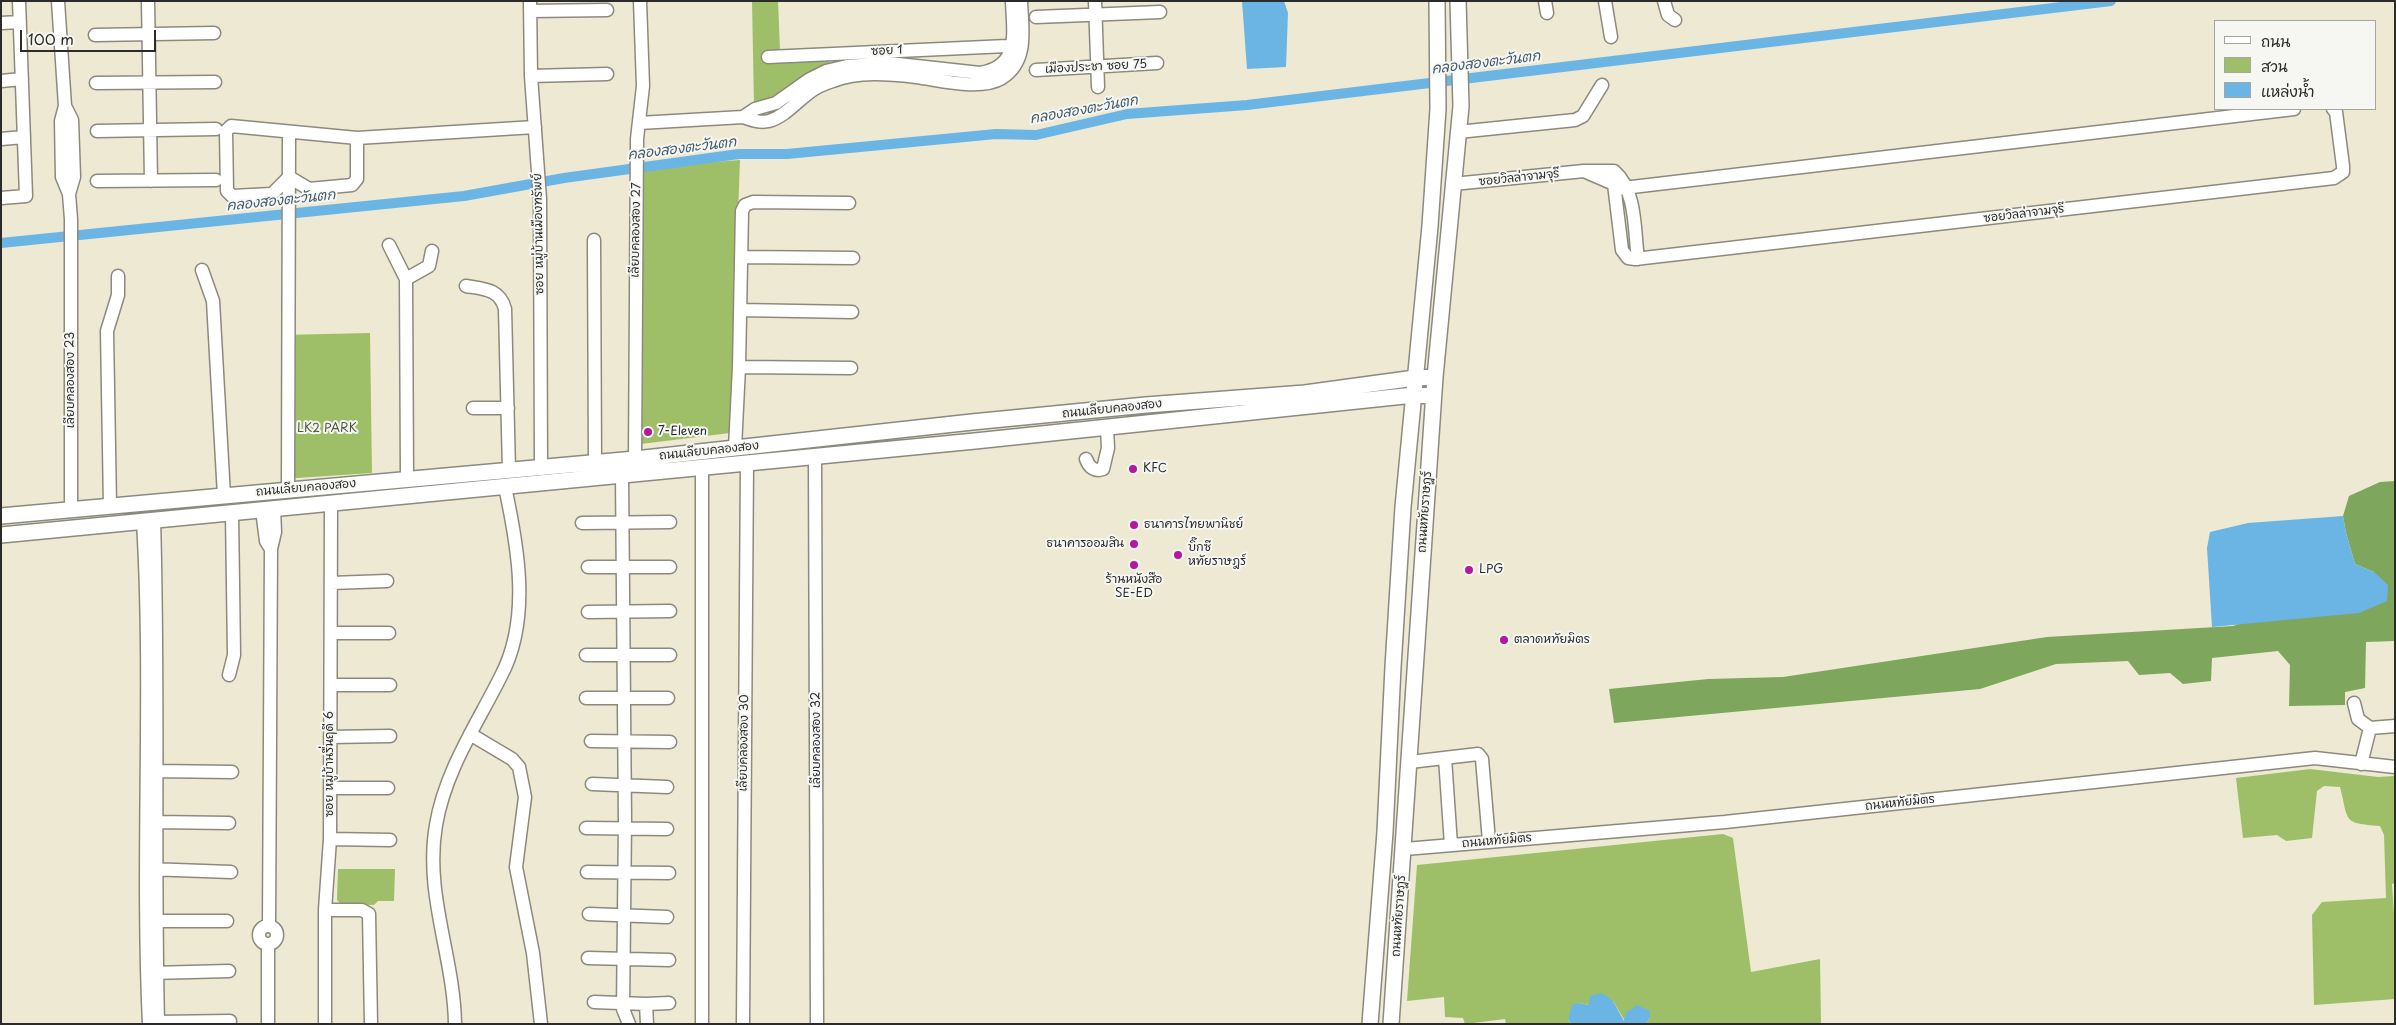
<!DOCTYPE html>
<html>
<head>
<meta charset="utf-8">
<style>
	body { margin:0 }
	#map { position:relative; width:2396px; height:1025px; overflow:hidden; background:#ede9d3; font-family:"Playpen Sans","Playpen Sans Thai",sans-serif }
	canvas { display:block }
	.frame { position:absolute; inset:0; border:2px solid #2b2b2b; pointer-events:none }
	.legend { position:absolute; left:2214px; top:20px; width:162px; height:90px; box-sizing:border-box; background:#f6f6f2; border:1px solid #a5a5a2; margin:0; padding:6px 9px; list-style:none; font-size:15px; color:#2b2b2b }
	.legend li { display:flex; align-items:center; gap:10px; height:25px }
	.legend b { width:25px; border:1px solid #a5a5a2 }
	.scale { position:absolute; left:20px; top:30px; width:136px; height:22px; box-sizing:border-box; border:2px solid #2b2b2b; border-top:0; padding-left:6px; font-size:15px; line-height:18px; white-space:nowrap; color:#2b2b2b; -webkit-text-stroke:4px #f6f6f2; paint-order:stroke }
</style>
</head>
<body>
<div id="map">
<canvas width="2396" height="1025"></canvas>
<div class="frame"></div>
<ul class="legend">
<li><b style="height:6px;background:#fff"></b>ถนน</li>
<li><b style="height:14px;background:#9ebf68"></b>สวน</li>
<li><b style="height:14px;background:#6bb5e4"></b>แหล่งน้ำ</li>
</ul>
<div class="scale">100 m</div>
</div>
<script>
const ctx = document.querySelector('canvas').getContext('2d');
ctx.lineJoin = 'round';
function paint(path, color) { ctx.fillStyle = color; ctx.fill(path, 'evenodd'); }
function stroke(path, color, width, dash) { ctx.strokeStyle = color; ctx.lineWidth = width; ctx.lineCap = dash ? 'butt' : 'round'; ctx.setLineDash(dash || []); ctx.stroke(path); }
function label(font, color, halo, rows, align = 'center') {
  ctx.font = font + ' "Playpen Sans","Playpen Sans Thai",sans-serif'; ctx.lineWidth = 4; ctx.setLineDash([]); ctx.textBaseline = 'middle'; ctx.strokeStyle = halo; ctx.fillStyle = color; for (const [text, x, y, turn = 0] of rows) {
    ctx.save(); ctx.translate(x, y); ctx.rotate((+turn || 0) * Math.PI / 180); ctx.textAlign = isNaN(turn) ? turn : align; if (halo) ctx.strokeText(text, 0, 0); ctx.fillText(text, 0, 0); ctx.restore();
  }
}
const green = new Path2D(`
	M752,1h26l2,49 7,6 38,3 7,5 -58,37 -20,4z
	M740,160l-10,273 -89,11 -6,-276z
	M370,333l2,140 -90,6v-144z
	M2310,769l68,8 17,-1v107l-3,1 3,44v71l-81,6 -2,-90 10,-13 64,-4 -2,-63 -4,-9c-38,-3 -31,-4 -40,-39l-16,-1 -7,5 -5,47 -26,3 -9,-6 -34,3 -7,-60z
	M1723,834l10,4 18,134 69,-13 1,65h-175l4,-7 -25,4 -12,-20 -24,4 -10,-2 -11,17 4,4h-66l-1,-5 -40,5 -2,-6 -18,-1 -1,-20 -37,4 10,-136z
	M338,869h57l-1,32h-16l-4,4 -33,-1 -4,-4z`);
const forest = new Path2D(`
	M2395,481v160l-29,1 -1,46 -20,4v13l-56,1 1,-41 -12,-14 -66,7 -1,23 -28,3 -13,-11 -31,2 -11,-14 -72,3 -76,25 -366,34 -5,-34 99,-10 75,-2 264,-40 186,-11 141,-54 -19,-8 -9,-31 -3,-17 6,-20 31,-14z`);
const water = new Path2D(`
	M1242,1h42l4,12 -2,54 -39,2z
	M2343,516l3,17 9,31 19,8 14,13 -1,16 -28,12 -147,14 -5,-79 3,-16 38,-9z
	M1602,993l11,8 11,20 2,-8 11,-8 13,6v6l-4,7h-74l-4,-4 4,-15 7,-2 10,2 1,-9z`);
const canal = new Path2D(`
	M1,243l463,-47 100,-18 175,-24h48l209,-20 40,1 91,-21 120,-9 864,-104`);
const minor = new Path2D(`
	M58,1l7,105 -4,15 1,56 7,17 2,25v291
	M148,1l3,180
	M530,1l1,75 9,123 1,269
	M1095,1l3,86
	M1545,1l2,12
	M1605,1l6,36
	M1664,1l4,14 7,5
	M530,11l77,-1
	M1036,17l124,-5
	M1,23l19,-1
	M95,35l119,-2
	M768,57l239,-11
	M1036,70l121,-7
	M531,76l76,-2
	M1,81l21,-2
	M96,83l119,-1
	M65,106l7,14 2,57 -5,17
	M743,117l12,-8 21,-6 34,-24 16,-8 21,-5 42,-3 91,10c41,-7 33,-40 32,-72
	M639,123l104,-6c9,3 17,6 26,4 18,-5 31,-24 47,-33 5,-3 11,-5 17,-7 25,-10 57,-7 83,-4 24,3 64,14 86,1 27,-17 20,-50 19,-77
	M97,131l119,-2
	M1458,132l117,-12 8,-4 19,-31
	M357,138v41l-5,6 -43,4 -20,-12 -17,17 -40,2 -5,-5 -1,-60 5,-5 126,12 178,-11
	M1,139l23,-2
	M1584,171l30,13 8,66 6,8 7,1 699,-81 9,-6v-6l-7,-54 -3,-3
	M97,181l119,-1
	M1453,184l131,-13h30c23,20 20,59 24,88
	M1615,189l679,-80
	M1,198l25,-2 -7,-195
	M594,240l1,223
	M389,245l17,34
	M741,257l112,1
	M202,270l11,31 11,195
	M466,286c18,3 34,3 39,23l4,161
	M740,310l112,2
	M739,367l112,1
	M473,408h35
	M735,448l4,-81 3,-156 3,-6 8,-3 96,1
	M815,456l2,568
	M635,459l2,-320 6,-53 -3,-85
	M1086,459c3,8 8,13 17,10l5,-21 -1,-20
	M702,467v557
	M622,475l3,347 -2,187 6,15
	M407,479l-1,-200 23,-13 3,-15
	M288,490l1,-358
	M110,506l-3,-175 11,-36v-19
	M262,510l4,31 5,8
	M154,520c5,168 0,336 4,504
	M143,522c10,167 -2,334 6,502
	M582,523l88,-1
	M588,567h82
	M331,583l56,-2
	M588,612l82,-1
	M331,633h58
	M586,655h84
	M229,675l5,-20 -2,-142
	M331,685h59
	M586,698h82
	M2354,703l4,16 12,9
	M470,734l42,25 7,8 6,30 -9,70 17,86 8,71
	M330,737l60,-1
	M591,741l79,1
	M1445,758l6,87
	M1410,762l68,-8 4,5 7,82
	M2361,764l9,-36 25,-2
	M156,771l76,1
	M592,784l75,3
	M330,788h58
	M155,822l74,1
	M586,828l81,1
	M330,839l60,1
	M1405,849l320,-27 590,-64 80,9
	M148,869l83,3
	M587,872l82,1
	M325,910h37l7,4 2,110
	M589,914l78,3
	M157,921h70
	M269,926l2,-377 4,-17 -1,-23
	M259 935a9 9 0 1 1 18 0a9 9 0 1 1-18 0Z
	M268,944v80
	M588,958l81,2
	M151,973l78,-2
	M594,1002l52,2 1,20
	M646,1004l23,-1
	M158,1022l72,-1
	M325,1024v-114l5,-71 1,-336
	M455,1024c-1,-68 -31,-130 -19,-199 9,-54 41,-101 65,-149 30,-57 17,-129 4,-189
	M743,1024l4,-561`);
const major = new Path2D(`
	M1,516l634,-57 337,-37 174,-17 159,-12 110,-15 20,-1
	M1,535l974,-94 439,-46 19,1
	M1370,1024l15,-192 8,-165 10,-160 27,-281 8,-117 -1,-108
	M1391,1024l44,-647 26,-271 -3,-105`);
const markers = [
	[648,432,5,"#b5179e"],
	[1133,469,5,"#b5179e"],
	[1134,525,5,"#b5179e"],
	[1134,544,5,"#b5179e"],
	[1178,555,5,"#b5179e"],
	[1134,565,5,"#b5179e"],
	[1469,570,5,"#b5179e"],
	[1504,640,5,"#b5179e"]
];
const streetNames = [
	["ซอย 1",887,51,-3],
	["เมืองประชา ซอย 75",1096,67,-3],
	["ซอยวิลล่าจามจุรี",1519,178,-6],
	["ซอยวิลล่าจามจุรี",2024,214,-7],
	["เลียบคลองสอง 27",636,230,-89],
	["ซอย หมู่บ้านเมืองทรัพย์",539,234,-91],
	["เลียบคลองสอง 23",71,380,-90],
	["ถนนเลียบคลองสอง",1112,409,-6],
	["ถนนเลียบคลองสอง",709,451,-6],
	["ถนนเลียบคลองสอง",306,488,-5],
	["ถนนหทัยราษฎร์",1425,512,-86],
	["เลียบคลองสอง 32",817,740,-90],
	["เลียบคลองสอง 30",744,743,-89],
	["ซอย หมู่บ้านรื่นฤดี 6",330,764,-90],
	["ถนนหทัยมิตร",1900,803,-6],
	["ถนนหทัยมิตร",1497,841,-5],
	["ถนนหทัยราษฎร์",1399,916,-86]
];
const parkNames = [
	["LK2 PARK",327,429]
];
const poiNames = [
	["7-Eleven",658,432],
	["KFC",1143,469],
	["ธนาคารไทยพานิชย์",1144,525],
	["ธนาคารออมสิน",1124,544,"right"],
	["บิ๊กซี",1188,548],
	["หทัยราษฎร์",1188,562],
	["LPG",1479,570],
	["ร้านหนังสือ",1134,580,"center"],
	["SE-ED",1134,594,"center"],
	["ตลาดหทัยมิตร",1514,640]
];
const waterNames = [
	["คลองสองตะวันตก",1486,63,-7],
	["คลองสองตะวันตก",1084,110,-10],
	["คลองสองตะวันตก",682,149,-7],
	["คลองสองตะวันตก",281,201,-6]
];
paint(green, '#9ebf68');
paint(forest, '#7ea65c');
paint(water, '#6bb5e4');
stroke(canal, '#6bb5e4', 10);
stroke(minor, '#8c8a7f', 15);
stroke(major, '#8c8a7f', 18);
stroke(minor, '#fff', 12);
stroke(major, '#fff', 15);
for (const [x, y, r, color] of markers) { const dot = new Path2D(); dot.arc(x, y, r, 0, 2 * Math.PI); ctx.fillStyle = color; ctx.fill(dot); stroke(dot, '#f6f6f2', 2); }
label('12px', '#2b2b2b', '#f6f6f2', streetNames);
label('12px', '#4e573d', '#f6f6f2', parkNames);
label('12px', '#2b2b2b', '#f6f6f2', poiNames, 'left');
label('italic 14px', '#415b6c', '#f6f6f2', waterNames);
</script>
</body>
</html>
